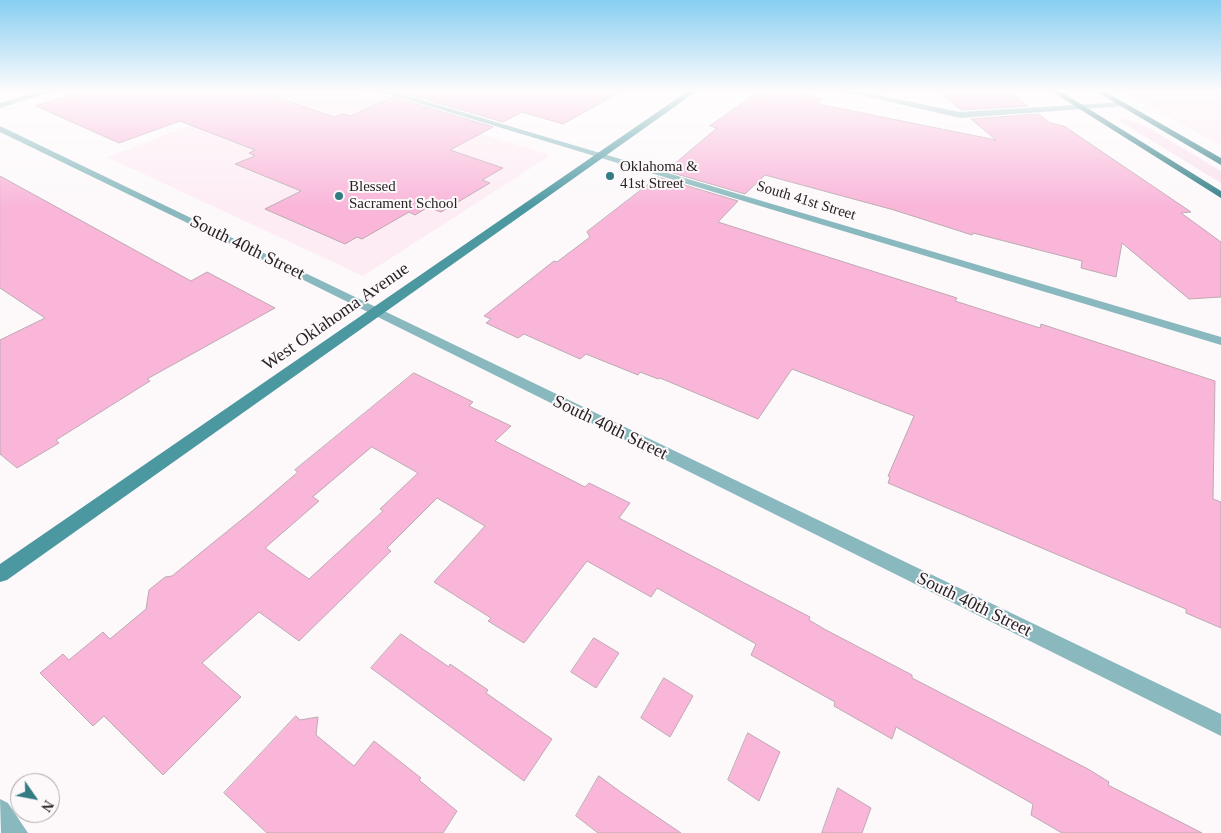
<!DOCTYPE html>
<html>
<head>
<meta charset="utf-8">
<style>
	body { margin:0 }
	#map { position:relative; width:1221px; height:833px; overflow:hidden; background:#fdf9fb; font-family:"Times New Roman",serif }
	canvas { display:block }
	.north { position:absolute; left:10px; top:773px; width:50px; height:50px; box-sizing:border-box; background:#fdf9fb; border:1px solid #a9a3a6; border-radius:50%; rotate:123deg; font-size:14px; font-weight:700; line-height:20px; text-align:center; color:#2a2326 }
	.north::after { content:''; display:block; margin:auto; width:18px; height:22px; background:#347c83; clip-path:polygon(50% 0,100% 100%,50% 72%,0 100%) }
</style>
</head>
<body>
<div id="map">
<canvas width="1221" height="833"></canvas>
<div class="north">N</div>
</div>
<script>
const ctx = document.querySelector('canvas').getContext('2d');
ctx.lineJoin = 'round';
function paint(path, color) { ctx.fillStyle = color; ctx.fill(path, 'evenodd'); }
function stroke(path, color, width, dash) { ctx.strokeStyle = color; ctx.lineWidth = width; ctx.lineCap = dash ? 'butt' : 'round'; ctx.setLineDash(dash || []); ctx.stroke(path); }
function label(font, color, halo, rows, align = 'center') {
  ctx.font = font + ' "Times New Roman",serif'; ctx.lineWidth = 4; ctx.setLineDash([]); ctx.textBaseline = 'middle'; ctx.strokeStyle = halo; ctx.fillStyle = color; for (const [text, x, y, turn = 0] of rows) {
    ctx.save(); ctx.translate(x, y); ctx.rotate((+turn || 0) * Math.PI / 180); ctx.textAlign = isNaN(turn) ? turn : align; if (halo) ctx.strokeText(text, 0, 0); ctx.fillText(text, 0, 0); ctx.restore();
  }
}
const built = new Path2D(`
	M278,91h67l202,63 1,3 -185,119 -256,-119z
	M1122,91h99v55z`);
const green = new Path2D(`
	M1126,119l23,9 72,43v12l-103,-63z`);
const building = new Path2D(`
	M84,91h174l76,26 9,-3 7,2 43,-19 100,30 -43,23 53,18 -21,12 8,3 -49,29 -13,-5 -13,8 -6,-3 -47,27 -5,-2 -12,7 -80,-35 36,-18 -66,-27 20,-8 -6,-3 6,-3 -75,-29 -61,22 -83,-37z
	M408,91h214l-59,33 -41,-12 -19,10 -99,-29z
	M760,91h25l38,8 -5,5 178,36 -25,-21 68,-5 11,9 14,3 127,86 -10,1 40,29v55l-32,2 -67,-56 -6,34 -35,-9 1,-7 -109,-28 -1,2 -78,-25 -129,-35 -20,19 -79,-23 51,-43 -7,-2z
	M1011,93l17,13 -67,4 -17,-14z
	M0,176l191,105 16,-9 68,36 -128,71 3,2 -94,59 3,3 -42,25 -17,-14v-114l45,-22 -45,-30z
	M658,177l80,24 -20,21 239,76 -2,3 85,27 1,-4 174,57 -2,118 8,3v126l-35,-15v-4l-298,-126 2,-6 -2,-1 26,-60 -122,-47 -34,50 -98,-41 -2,1 -18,-7 -2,3 -52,-21 -6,5 -56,-25 -6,4 -32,-15 5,-4 -7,-3 70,-55 3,1 33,-25 -3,-5z
	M414,373l59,29 -4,4 42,20 -16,15 90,46 4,-4 41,20 -11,15 191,99 -1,3 17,10 86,45v3l176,91 21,13 -1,3 94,48h-140l-31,-18 2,-11 -137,-77 -4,12 -58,-33 1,-4 -84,-47 5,-11 -99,-56 -6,9 -64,-36 -63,82 -36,-22 3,-3 -57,-36 51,-56 -48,-28 -50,50 4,3 -92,90 -40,-29 -57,51 39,34 -78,78 -59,-59 -11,10 -53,-53 23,-19 6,6 34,-28 7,7 36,-30 3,-19 16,-13 7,-1 79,-64 47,-40 -3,-2zM372,447l46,26 -38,36 3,2 -74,68 -44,-31 54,-47 -6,-4z
	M401,634l48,33 1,-3 38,26 -2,3 66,46 -28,42 -153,-113z
	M594,638l25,15 -23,35 -25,-16z
	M664,678l29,18 -23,41 -29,-19z
	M296,716l4,4 18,-3 -2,18 38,31 20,-25 47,37 -2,2 38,31 -14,22h-176l-43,-40z
	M748,733l32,19 -21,49 -31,-21z
	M599,776l23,17 59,40h-83l-22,-17z
	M838,788l33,20 -9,25h-40z`);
const minor = new Path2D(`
	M41,91h12l-53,17v-5z
	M379,91h12l830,246v8z
	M843,91h14l103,21 163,-10 4,2 -4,2 -163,12z
	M0,126l1221,588v22l-980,-487 -241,-117z
	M0,799l8,4 20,30h-27z`);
const secondary = new Path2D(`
	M688,91h9l-690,489 -7,2v-18z`);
const primary = new Path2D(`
	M1051,91h9l161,100v7z
	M1095,91h9l117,67v7z`);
const markers = [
	[610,176,5,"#347c83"],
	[339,196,5,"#347c83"]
];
const farPoinames = [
	["Oklahoma &",620,167],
	["41st Street",620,184],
	["Blessed",349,187],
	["Sacrament School",349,204]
];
const farStreetnames = [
	["South 41st Street",806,201,17]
];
const streetNames = [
	["South 40th Street",247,248,26],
	["West Oklahoma Avenue",336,317,-35],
	["South 40th Street",610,428,26],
	["South 40th Street",974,605,26]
];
paint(built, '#fdecf4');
paint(green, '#f9e1ed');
paint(building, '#f9b6d9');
stroke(building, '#bcaab2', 1);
paint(minor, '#89b9be');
paint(secondary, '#4c98a0');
paint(primary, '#2f7d85');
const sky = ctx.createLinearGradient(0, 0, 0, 207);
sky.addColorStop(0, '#87cef1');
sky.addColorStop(0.44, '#fefcfd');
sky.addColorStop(1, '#fefcfd00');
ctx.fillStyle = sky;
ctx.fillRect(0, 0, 1221, 207);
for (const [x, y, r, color] of markers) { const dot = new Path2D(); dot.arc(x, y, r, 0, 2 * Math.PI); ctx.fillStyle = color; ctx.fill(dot); stroke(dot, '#fdf9fb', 2); }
label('15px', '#2a2326', '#fdf9fb', farPoinames, 'left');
label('15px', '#2a2326', '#fdf9fb', farStreetnames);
label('18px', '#2a2326', '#fdf9fb', streetNames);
</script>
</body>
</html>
